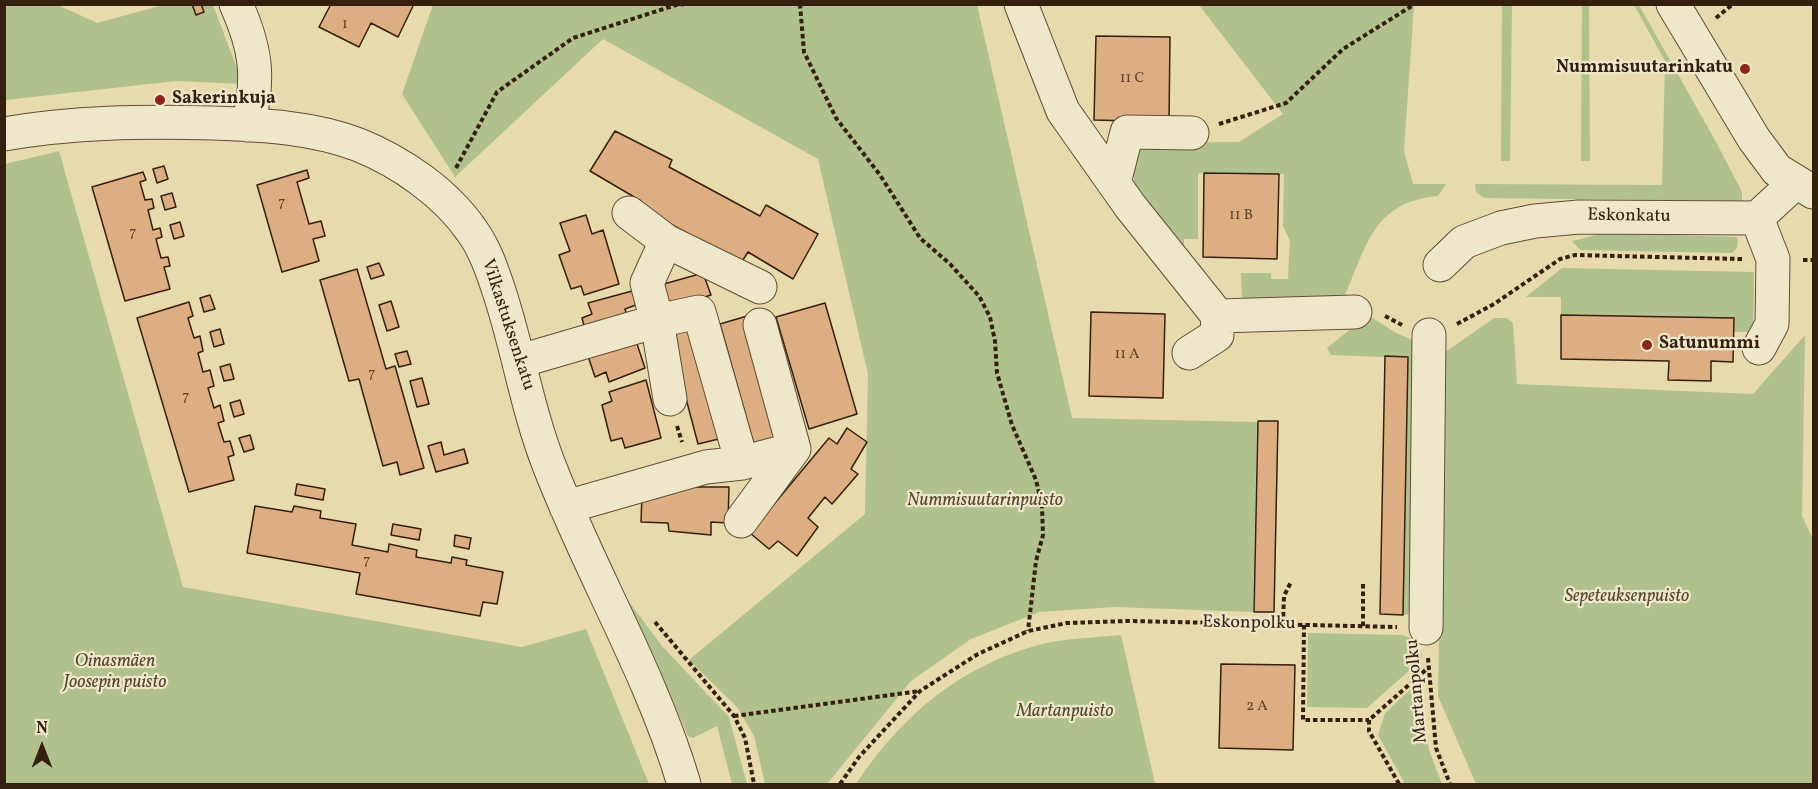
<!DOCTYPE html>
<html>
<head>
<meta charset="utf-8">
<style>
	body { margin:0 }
	#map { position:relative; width:1818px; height:789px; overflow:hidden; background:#e7daad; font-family:Vollkorn,serif }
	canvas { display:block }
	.frame { position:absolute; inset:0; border:6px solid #351f0f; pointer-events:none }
	.north { position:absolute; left:12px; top:717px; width:60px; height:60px; -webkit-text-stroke:4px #efe7ca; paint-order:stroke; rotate:0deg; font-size:16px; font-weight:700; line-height:24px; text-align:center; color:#351f0f }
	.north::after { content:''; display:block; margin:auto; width:21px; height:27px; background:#351f0f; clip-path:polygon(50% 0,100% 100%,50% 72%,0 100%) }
</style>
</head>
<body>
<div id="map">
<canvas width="1818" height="789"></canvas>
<div class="frame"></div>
<div class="north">N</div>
</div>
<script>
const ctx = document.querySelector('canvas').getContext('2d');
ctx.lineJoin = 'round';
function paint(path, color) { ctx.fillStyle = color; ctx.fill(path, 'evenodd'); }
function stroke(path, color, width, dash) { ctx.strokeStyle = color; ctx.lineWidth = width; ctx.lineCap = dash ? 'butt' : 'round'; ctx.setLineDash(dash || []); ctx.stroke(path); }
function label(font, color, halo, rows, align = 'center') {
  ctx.font = font + ' Vollkorn,serif'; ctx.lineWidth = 4.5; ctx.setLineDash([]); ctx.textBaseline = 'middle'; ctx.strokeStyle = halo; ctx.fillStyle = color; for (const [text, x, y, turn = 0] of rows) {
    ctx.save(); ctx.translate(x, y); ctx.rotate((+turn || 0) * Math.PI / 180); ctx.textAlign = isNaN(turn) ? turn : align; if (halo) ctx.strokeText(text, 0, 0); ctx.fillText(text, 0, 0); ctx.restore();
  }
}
const green = new Path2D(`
	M4,5h54l39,18 66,-18h50l30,79 -67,-3 -171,19z
	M433,5h544l95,413 185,4 -4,190 -138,-5 -76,5 -68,27 -60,42 -84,103h-62l-11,-48 -17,-29 -48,-47 176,-146 3,-140 -50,-215 -215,-120 -148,138 -53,-83z
	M1199,5h215l-10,146 9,33h33l-8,12c-65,6 -71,49 -94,102l-92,6 -10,-6 -1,-25h30v6h17l2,-38 -7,-15 1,-52 -86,-1v66h-14v13l-50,-55v-54l105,-1 44,-28z
	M1502,5h10l-2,156h-9z
	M1582,5h7l1,156h-9z
	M1634,5h5l77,137 26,50v9l-258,-3 -8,-6 -1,-8 187,1 3,-124z
	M59,151l124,436 339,60 64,-18 63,155h-644v-620z
	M1605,233l131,4 2,3 -1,8 -5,5 -152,-3 -8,-9z
	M1562,268l192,4 -1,60h-20v-14l-172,-3v-18h-35z
	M1368,315l28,18 22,9 -8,272 -7,1 5,-257 -77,-3 -4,-7z
	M1494,318h13l6,5 4,61 236,10 52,-59 -3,181 12,25 -1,243h-337l-38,-88 6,-343z
	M621,591l41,55 67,71 18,67h-15l-15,-58 -24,12 -5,-2 -28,-66z
	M1308,633l95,2 13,6 6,14 -2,6 -53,47 -60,-1z
	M1121,635l34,149h-299c45,-68 103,-117 182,-139 26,-7 56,-7 83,-10z
	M1412,688l8,3 9,59 13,34h-37l-27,-49 7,-22z`);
const building = new Path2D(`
	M192,4h9l3,8 -8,3z
	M331,4h83l-16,33 -27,-14 -12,24 -40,-20z
	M1096,36l74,1 -1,85 -75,-2z
	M615,131l57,29 -3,7 91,49 6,-11 52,29 -25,45 -45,-27 -7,11 -103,-57 3,-5 -51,-30z
	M164,166l4,13 -11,4 -4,-14z
	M307,170l2,8 -12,4 12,42 12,-3 4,15 -12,3 6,22 -37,11 -25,-87z
	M143,172l3,8 -6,2 5,18 7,-1 2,9 -6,2 5,20 7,-2 2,9 -6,2 5,19 7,-1 2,9 -6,1 6,22 -45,12 -33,-114z
	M1204,173l75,1 -2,85 -74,-2z
	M172,193l4,14 -11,3 -4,-14z
	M586,215l6,19 11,-4 16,54 -35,11 -3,-9 -10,3 -12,-34 11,-4 -10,-28z
	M180,222l4,14 -10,3 -4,-14z
	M379,263l5,12 -13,4 -4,-12z
	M357,269l29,100 9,-3 29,102 -24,7 -3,-13 -14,4 -24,-87 -10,2 -29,-101z
	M703,273l8,22 -46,15 -8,-24z
	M632,291l4,14 -11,4 4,14 -42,14 -5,-19 10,-4 -4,-11z
	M210,295l5,14 -11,3 -4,-14z
	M391,301l8,26 -12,4 -8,-26z
	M189,302l4,14 -5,2 6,20 6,-2 3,15 -5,2 5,19 7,-2 4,16 -6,2 6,20 6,-3 4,16 -6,2 6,19 6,-1 4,14 -6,2 6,23 -45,12 -52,-174z
	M825,303l32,111 -48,15 -33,-112z
	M1091,312l74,2 -2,84 -74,-2z
	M1561,315l173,3 -1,44 -22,-1v20l-43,-1 1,-19 -108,-2z
	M747,316l37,128 -28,8 -36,-128z
	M695,326l32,111 -29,7 -29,-110z
	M220,329l4,15 -10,3 -4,-15z
	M635,338l10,30 -36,14 -3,-10 -11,5 -7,-21z
	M407,351l4,13 -12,3 -4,-13z
	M1385,356l23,1 -5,258 -23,-1z
	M230,364l4,15 -10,2 -4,-14z
	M422,378l7,26 -12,3 -7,-26z
	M646,380l15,58 -36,10 -3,-10 -11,3 -9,-36 10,-4 -3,-9z
	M240,400l4,14 -10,3 -4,-14z
	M1258,421h20l-4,191h-20z
	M847,428l20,14 -16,27 7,5 -26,30 -7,-7 -17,21 10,9 -21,29 -19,-15 -9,8 -19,-16 79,-95 8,6z
	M250,435l4,14 -10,3 -5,-14z
	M441,442l3,13 20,-6 4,14 -32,9 -8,-26z
	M297,484l28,5 -2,11 -28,-5z
	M661,487h68l-1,36 -17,-1v13l-42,-4 -1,-8 -27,-1 1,-27z
	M255,506l37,6 2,-6 27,5 -1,7 36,6 -4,21 36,7 1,-8 28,6 -1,7 35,6 1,-6 15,3 -1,5 37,7 -6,32 -14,-2 -3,14 -124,-22 4,-21 -113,-20z
	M393,524l28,5 -2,11 -28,-5z
	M455,535l16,3 -2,11 -15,-3z
	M1221,664l74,1 -2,85 -74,-2z`);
const path = new Path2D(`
	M800,4l4,48 32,66 44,57 40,63 30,26 29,32 11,21 5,24 2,32 15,52 24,55 6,26 1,29 -7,26 -8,70
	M1716,18l17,-14
	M1219,124l67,-21 57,-54 72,-45
	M456,168l41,-76 76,-54 103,-33 10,-1
	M1803,260h11
	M1385,316l17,9
	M1457,324l37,-20 66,-45 15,-4 167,4
	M677,426l5,16
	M655,622l79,94 11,22 9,46
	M1283,624l1,-28 7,-14
	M1304,625l-1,95h66
	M1363,626v-42
	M1428,658l8,90 14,36
	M734,716l186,-25
	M840,784l19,-27 61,-66 58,-37 50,-23 39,-8 62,-2 268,6
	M1399,784l-30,-53v-11l59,-52`);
const minor = new Path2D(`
	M236,4c20,44 24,74 12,121
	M1021,4l42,107 67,95 88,110 -1,19 -28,18
	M1673,4l81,135 23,31 36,22
	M4,134c70,-12 139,-13 209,-11 49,2 100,4 146,22 42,17 87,48 113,86 13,18 20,39 27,60 19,57 28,118 50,174 42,109 102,208 135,319
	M1114,183l13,-51 65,1
	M1757,218l16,41 -1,65 -13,24
	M666,241l94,46
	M1440,265l24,-23 37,-14 34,-7 44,-4 178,1 39,-36
	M1218,316l137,-4
	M520,361l137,-40 13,78
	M742,463l52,-14 -34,-124
	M566,507l140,-40 36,-4 -43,-151 -42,9 -10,-38 19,-42 -37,-28
	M741,521l53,-72
	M1426,628l3,-293`);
const markers = [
	[1745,69,6,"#8f2418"],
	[160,100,6,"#8f2418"],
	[1647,345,6,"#8f2418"]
];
const numberNames = [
	["1",345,25],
	["11 C",1132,79],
	["7",282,203],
	["11 B",1241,216],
	["7",133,233],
	["11 A",1127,355],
	["7",372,374],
	["7",186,397],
	["7",367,561],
	["2 A",1257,707]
];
const poiNames = [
	["Nummisuutarinkatu",1733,69,"right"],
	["Sakerinkuja",172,100],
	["Satunummi",1659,345]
];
const streetNames = [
	["Eskonkatu",1629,217,1],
	["Vilkastuksenkatu",507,325,72],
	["Eskonpolku",1249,624,1],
	["Martanpolku",1418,691,-95]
];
const parkNames = [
	["Nummisuutarinpuisto",985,502],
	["Sepeteuksenpuisto",1627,598],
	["Oinasmäen",115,663],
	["Joosepin puisto",115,684],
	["Martanpuisto",1065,713]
];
paint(green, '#b0c18e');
paint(building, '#ddae82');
stroke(building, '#351f0f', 1.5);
stroke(minor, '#624e36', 35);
stroke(path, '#351f0f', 4, [4.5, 3]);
stroke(minor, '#efe7ca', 33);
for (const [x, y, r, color] of markers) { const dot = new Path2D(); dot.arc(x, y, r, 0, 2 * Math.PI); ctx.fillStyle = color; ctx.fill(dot); stroke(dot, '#efe7ca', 2); }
label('15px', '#5f432c', null, numberNames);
label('bold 18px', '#351f0f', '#efe7ca', poiNames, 'left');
label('18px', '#351f0f', '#efe7ca', streetNames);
label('italic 18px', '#54482f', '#efe7ca', parkNames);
</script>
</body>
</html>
